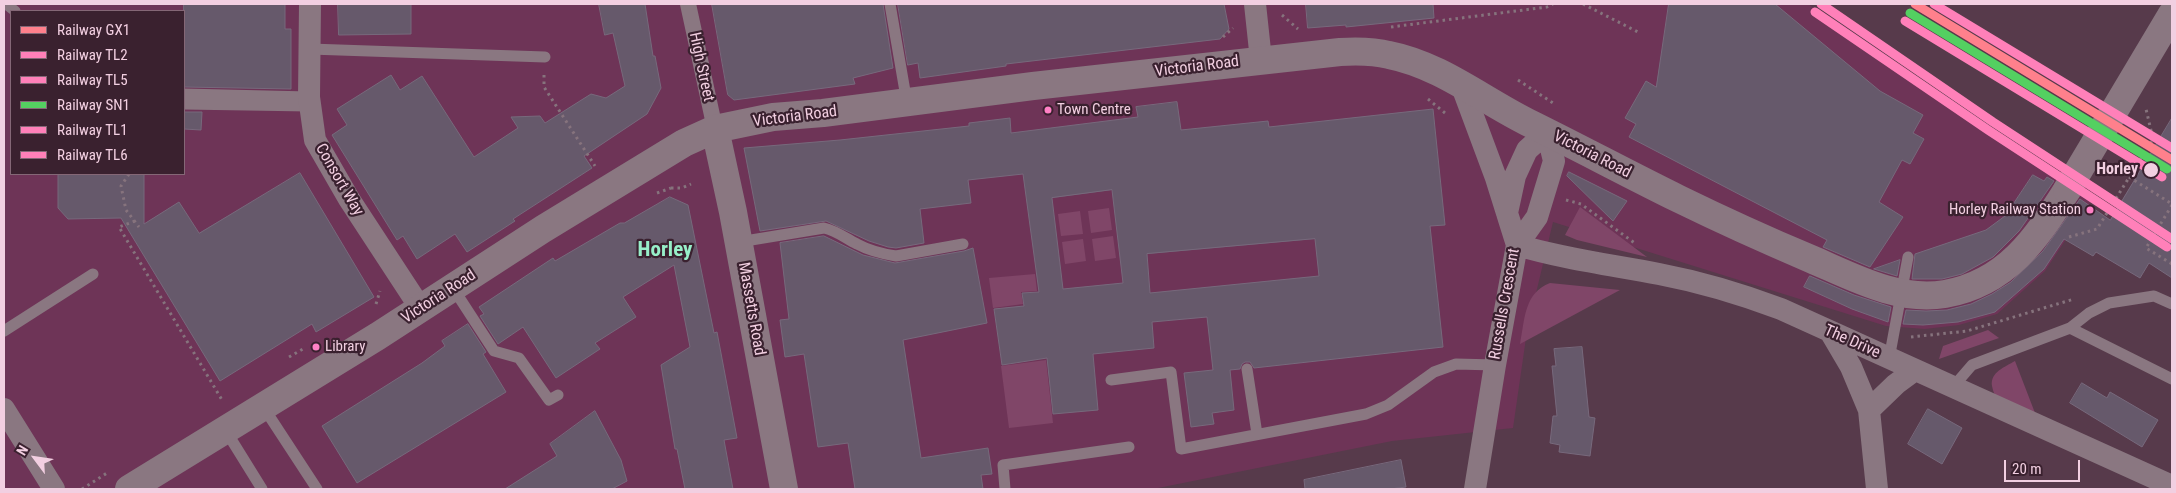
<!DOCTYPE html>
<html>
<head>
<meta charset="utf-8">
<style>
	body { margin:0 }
	#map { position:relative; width:2176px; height:493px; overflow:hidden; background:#573a4b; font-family:"Roboto Condensed",sans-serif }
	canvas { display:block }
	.frame { position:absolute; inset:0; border:5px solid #f2cfe1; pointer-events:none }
	.legend { position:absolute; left:10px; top:10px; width:175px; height:165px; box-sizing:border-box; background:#3a212f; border:1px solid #846776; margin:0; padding:6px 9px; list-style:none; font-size:15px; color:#f2cfe1 }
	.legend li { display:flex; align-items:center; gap:10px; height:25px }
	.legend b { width:25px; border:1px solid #846776 }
	.north { position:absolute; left:10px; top:433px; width:50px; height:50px; -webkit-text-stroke:4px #3a212f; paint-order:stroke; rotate:301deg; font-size:14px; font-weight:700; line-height:20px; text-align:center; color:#f2cfe1 }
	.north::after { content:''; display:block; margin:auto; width:18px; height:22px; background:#f2cfe1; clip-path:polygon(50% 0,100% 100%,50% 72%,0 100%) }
	.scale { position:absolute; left:2004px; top:460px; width:76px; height:22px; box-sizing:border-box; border:2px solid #f2cfe1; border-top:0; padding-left:6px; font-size:15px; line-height:18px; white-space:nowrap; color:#f2cfe1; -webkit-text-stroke:4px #3a212f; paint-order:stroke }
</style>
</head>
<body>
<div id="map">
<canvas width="2176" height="493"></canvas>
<div class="frame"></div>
<ul class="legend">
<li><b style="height:6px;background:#ff808c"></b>Railway GX1</li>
<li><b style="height:6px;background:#ff80b9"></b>Railway TL2</li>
<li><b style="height:6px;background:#ff80b9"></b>Railway TL5</li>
<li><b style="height:6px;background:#54d061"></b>Railway SN1</li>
<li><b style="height:6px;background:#ff80b9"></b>Railway TL1</li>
<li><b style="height:6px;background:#ff80b9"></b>Railway TL6</li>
</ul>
<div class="north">N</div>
<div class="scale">20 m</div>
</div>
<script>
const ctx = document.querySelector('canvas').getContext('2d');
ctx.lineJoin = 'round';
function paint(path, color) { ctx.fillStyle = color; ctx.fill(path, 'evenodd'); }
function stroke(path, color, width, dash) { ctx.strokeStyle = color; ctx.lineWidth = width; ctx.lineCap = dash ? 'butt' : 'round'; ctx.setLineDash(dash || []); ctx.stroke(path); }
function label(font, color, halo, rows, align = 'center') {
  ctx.font = font + ' "Roboto Condensed",sans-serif'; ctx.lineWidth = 4.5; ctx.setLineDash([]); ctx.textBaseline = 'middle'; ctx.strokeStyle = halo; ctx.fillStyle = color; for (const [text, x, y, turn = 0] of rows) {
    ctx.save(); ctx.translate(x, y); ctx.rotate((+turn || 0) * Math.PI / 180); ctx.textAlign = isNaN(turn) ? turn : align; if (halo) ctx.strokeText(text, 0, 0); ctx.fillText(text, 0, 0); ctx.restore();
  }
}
const built = new Path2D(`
	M4,4h1804l284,196 -47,71 -48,43 -38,11 -34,4 -39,-3 -333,-104 -26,109 -14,97 -121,13 -239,48h-1149zM11,11h173v163h-173z`);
const green = new Path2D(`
	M1580,207l67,50 -70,-17 -12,-5z
	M1109,208l3,22 -21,3 -3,-22z
	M1080,211l3,23 -22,2 -3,-22z
	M1113,236l3,22 -21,3 -3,-22z
	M1083,239l3,22 -21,3 -3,-22z
	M1035,274l2,17 -16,1 2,12 -30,4 -4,-30z
	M1550,283l70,7 -100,54c5,-25 4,-51 30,-61z
	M1988,330l11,8 -60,21 4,-13z
	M1046,360l7,63 -44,5 -8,-62z
	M2015,361l20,52c-12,-5 -28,-9 -38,-16 -3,-2 -4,-7 -5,-11 -2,-14 13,-19 23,-25z`);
const building = new Path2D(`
	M184,4h101v25h6v60l-107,-2z
	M338,4h73v30l-72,1z
	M599,4h46l8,52h2l6,32 -14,26 -63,42 8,12 -79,51 2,2 -48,31 -12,-18 -38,25 -14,-23 -6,4 -65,-105 15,-10 -10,-16 54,-34 9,15 22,-14 52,81 44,-29 -7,-11 29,-1 5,7 46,-29 15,4 19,-12 -12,-53 -8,2z
	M712,4h171l10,64 -40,10 2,6 -121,16 -6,-5z
	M898,4h326l5,25 -9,10 -214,25v2l-86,12 -2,-15 -10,2z
	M1306,4h127l1,14 -88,9v-2l-38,3z
	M1669,4h106l105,87 43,24 -10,18 11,6 -14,25 -8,-4 -23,42 24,15 -33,50 -47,-20 4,-7 -198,-103 7,-13 -11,-6 21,-37 10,6z
	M1177,102l4,28 87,-9 1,6 164,-18 12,116 -15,1 13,121 -189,21 -4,-6h-5l-3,2 -2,5 -10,1 4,40 -22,3 2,11 -23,3 -7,-54 29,-3 -6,-53 -55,5 2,26 -61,6 5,56 -45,4 -6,-56 -45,7 -8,-56 30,-3 -2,-13 17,-1 -16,-118 -55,6 3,23 -51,6 4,34 -28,5 -8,-1 -19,-6 -43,-20 -66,10 -16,-83 96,-8 129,-14v-3l41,-5 1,15 127,-16 -2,-10zM1112,190l11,93 -60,6 -11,-91zM1315,239l4,37 -169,17 -3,-39z
	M184,112h18l-1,18 -17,-1z
	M2172,118v160l-23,-15 -9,15 -44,-26 -3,4 -29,-17 -20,30 -49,43 -37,10 -35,3 -20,-1 3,-14 20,1 21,-1 24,-6 21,-10 19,-12 32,-31 37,-52 30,21z
	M1569,172l58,29 -14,20 -46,-45z
	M300,173l74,124 -58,35 -4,-8 -92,57 -99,-163 -53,1 -10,-11v-34h86v50l35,-22 20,31z
	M2033,175l11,6 3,-4 7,4 -35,50 -26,26 -31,17 -20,5h-30l3,-25 71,-24 19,-14z
	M670,197l18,8 26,128 3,-1 20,106 -13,2 9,49h-48l-8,-40h-2l-14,-84 29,-18 -16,-82 -51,32 13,20 -41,26 5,6 -44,29 -33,-51 -25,17 -18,-28 4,-2 -5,-7 74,-49 2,3 65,-38h4z
	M824,236l39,19 32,8 69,-12 9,-3 14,75 -84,17 18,118 67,-10 4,26 -11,1 2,14h-128l-7,-46 -30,4 -14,-93 -19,3 -5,-37 9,-1 -9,-76z
	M1900,260l-3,16 -23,-7z
	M1810,276l44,19 37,12 -3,15 -36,-13 -48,-22z
	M468,324l18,28 -3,2 23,38 -149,91 -35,-57 100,-63 23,-17 -3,-5z
	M1582,347l7,70 6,1 -5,38 -31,-4 1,-7 -10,-2 3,-27h4l-5,-50h4l-2,-17z
	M2082,383l25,15 3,-6 48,28 -16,27 -72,-44z
	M1928,409l34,19 -20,36 -34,-20z
	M595,411l26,49 6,21 -15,8h-107l52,-33 -7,-12z
	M1401,460l5,27 -16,2h-85l-1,-9z`);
const path = new Path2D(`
	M1583,4l55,28
	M1282,15l16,14
	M1391,27l156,-20 6,-3
	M1223,37l10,-9
	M544,75v12l51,79
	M1518,80l35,23
	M1428,99l17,14
	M129,174l-8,12 5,24 13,17
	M2129,177l43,27
	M671,188h11l9,-4
	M657,193l14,-5
	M1566,200l15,4 55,40
	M2172,205l-26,43 26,16
	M135,221l-16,6 103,173
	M2069,237l28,-8 56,-90 -7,-30
	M376,304l4,-13
	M1911,337l56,-6 107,-32
	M289,357l14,-8
	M82,489l25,-16`);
const service = new Path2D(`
	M6,4l9,7
	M890,4l17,99
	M310,49l235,8
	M184,94l125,3
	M184,104l125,2
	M739,242l85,-14c13,3 21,10 33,16 11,6 26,10 39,12l67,-12
	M453,288l41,63 25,7 30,42 9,-5
	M2070,328l102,51
	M4,331l89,-57
	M1889,359l19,-102
	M1247,369l10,65
	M1111,380l60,-8 10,77 185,-35 22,-9 46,-33 22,-8 39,1
	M1953,387l19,-22 98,-37 19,-15 20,-10 45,-7 18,8
	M264,408l53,81
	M226,431l36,58
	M1005,489l-2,-24 126,-18`);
const pedestrian = new Path2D(`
	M688,4l27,125`);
const minor = new Path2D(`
	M310,4l-1,93 6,43 34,59 72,110
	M1255,4l6,56
	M1461,84l35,94 21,67 -22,120 -20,124
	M1507,213l8,-37 12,-26 20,-18 7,29 -17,56 -20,28
	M1517,245c47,14 95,20 142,29 42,8 82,20 122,35l391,177
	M1831,333l20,34 18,43 8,79
	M4,409l50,80
	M1869,410l27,-26 19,-14`);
const tertiary = new Path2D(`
	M715,129l18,83 51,277
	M129,489l249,-153 165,-107 141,-86 31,-14 58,-12 50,-4 210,-27 307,-34c17,-1 33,-1 49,3 51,10 92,44 138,67 51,25 101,52 152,77 43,21 87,41 132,60 42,18 87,43 134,35 62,-11 91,-55 122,-104`);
const tertiaryBridge = new Path2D(`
	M2067,190l105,-176`);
const rail1 = new Path2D(`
	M1915,4l257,156`);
const rail2 = new Path2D(`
	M1821,4l172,118 179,117`);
const rail3 = new Path2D(`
	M1815,12l173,118 179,117`);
const rail4 = new Path2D(`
	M1910,13l257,156`);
const rail5 = new Path2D(`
	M1934,4l238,144`);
const rail6 = new Path2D(`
	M1905,21l257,156`);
const markers = [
	[1048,110,4.5,"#ff80c5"],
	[2151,170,8,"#f2cfe1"],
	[2090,210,4.5,"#ff80c5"],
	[316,347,4.5,"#ff80c5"]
];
const busNames = [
	["Town Centre",1057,110],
	["Horley Railway Station",2081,210,"right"],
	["Library",325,347]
];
const streetNames = [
	["High Street",701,67,78],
	["Victoria Road",1197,67,-7],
	["Victoria Road",795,117,-7],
	["Victoria Road",1592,155,27],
	["Consort Way",339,180,60],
	["Victoria Road",439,297,-33],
	["Russells Crescent",1505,304,-80],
	["Massetts Road",751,309,80],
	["The Drive",1852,342,24]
];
const stopNames = [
	["Horley",2138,170]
];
const districtNames = [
	["Horley",665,251]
];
paint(built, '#6e3457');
paint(green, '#804668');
paint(building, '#66596b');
stroke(building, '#77697c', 1);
stroke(path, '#86737d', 3, [2.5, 4]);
stroke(service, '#8a7781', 11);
stroke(pedestrian, '#8a7781', 16);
stroke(minor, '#8a7781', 22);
stroke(tertiary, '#8a7781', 28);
stroke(tertiaryBridge, '#8a7781', 28);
stroke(rail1, '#ff808c', 9);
stroke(rail2, '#ff80b9', 9);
stroke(rail3, '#ff80b9', 9);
stroke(rail4, '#54d061', 9);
stroke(rail5, '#ff80b9', 9);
stroke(rail6, '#ff80b9', 9);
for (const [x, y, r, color] of markers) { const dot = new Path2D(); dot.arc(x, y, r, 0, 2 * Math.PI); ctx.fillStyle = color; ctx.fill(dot); stroke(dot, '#3a212f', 2); }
label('15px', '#f2cfe1', '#3a212f', busNames, 'left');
label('16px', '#f2cfe1', '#3a212f', streetNames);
label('bold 16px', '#f2cfe1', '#3a212f', stopNames, 'right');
label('bold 21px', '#97efc9', '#3a212f', districtNames);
</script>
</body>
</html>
